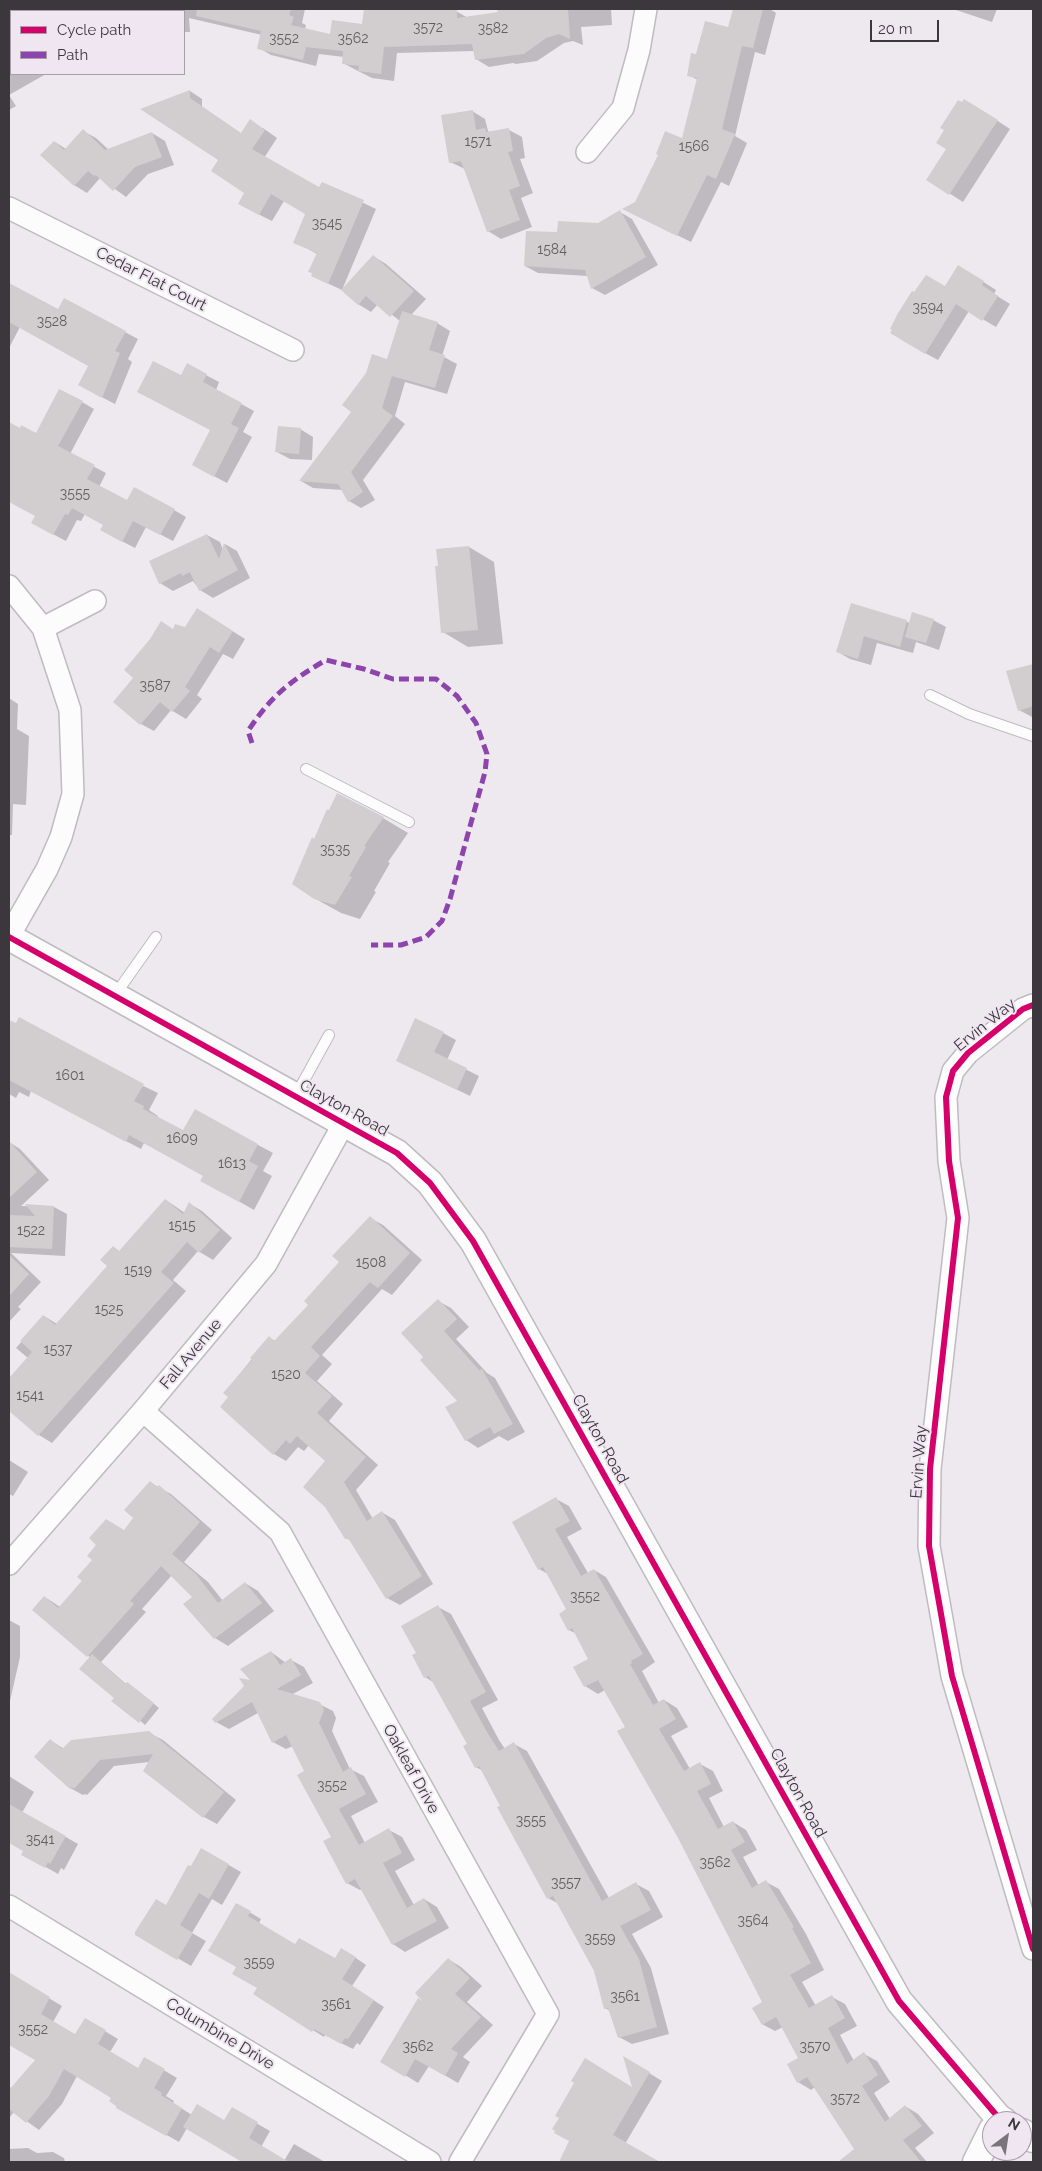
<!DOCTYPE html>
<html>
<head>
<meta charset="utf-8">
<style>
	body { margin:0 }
	#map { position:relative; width:1042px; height:2171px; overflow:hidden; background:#eee9ef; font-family:Raleway,sans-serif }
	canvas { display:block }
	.frame { position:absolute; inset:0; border:10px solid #3b373c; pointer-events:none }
	.legend { position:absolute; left:10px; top:10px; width:175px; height:65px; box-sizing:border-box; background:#f0e6f2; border:1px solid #a8a0a9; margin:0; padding:6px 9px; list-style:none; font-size:15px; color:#3b373c }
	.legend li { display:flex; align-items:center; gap:10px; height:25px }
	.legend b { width:25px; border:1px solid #a8a0a9 }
	.north { position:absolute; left:982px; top:2111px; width:50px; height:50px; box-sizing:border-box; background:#f0e6f2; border:1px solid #a8a0a9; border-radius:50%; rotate:31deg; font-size:14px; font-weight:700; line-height:20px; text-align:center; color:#3b373c }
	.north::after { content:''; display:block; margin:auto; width:18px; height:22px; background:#7a757b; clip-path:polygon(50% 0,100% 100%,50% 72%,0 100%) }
	.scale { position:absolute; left:870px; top:20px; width:69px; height:22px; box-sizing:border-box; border:2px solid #3b373c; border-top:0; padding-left:6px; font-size:15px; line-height:18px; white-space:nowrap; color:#3b373c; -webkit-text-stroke:4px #f0e6f2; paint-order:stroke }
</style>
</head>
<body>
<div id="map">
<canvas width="1042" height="2171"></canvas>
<div class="frame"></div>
<ul class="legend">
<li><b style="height:6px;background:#d6006c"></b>Cycle path</li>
<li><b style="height:6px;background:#8e44ad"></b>Path</li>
</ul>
<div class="north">N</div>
<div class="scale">20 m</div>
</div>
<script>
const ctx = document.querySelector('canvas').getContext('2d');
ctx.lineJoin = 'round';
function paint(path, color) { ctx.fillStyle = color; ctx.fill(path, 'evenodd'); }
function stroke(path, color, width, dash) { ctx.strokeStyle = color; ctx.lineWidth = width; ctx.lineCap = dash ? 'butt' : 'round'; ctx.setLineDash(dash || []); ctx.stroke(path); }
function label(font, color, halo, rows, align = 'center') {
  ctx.font = font + ' Raleway,sans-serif'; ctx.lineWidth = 4; ctx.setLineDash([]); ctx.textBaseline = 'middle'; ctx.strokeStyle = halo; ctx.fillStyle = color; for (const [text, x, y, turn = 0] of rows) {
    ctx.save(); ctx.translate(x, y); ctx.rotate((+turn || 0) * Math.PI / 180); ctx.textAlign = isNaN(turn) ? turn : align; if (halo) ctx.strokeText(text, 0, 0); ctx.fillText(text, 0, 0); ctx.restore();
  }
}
const shadow = new Path2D(`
	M53,9h252l-3,14 4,2 -1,4 26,6 32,-9 2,-17h71v3l20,-1 12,7 31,-5 -1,-4h113l1,16 -31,2 2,18 -10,-4 -9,2 -27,18 -21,3 -3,-1 -24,4 -13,-8 -1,-8 -78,2 -3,28 -22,-3 -16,-8 -13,-7 1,-6 -25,-3 -3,12 -45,-11 -12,-7 3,-13 -73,-17 1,14h-6v-21h-130z
	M734,9h36l6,4 -11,42 -10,-3 -20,84 12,7 -18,43 -8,-4 -30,60 -67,-33 12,-6 47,-63 15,-60 -10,-5 9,-19 32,-28z
	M953,9h44l-5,13z
	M11,22v52h35l-37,21 7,11 -7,4v-87z
	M190,91l12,8v8l40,27 21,-6 14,10 -13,20 56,31 2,-6 54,26 -34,81 -30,-14 5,-22 -22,-12 12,-29 -23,-12 -12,20 -20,-10 -6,-19 -27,-32 -76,-51z
	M978,108l32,21 -47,73 -36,-23z
	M472,111l13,8 3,12 2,2 19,-3 13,7 3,21 -5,1 13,34 -12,5 11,29 -31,12 -13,-8 -23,-62 -15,-7z
	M83,131l13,7 13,12 43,-17 13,8 9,24 -26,9 -22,23 -26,-19 -13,15 -13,-8 -19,-43 11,7z
	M620,212l12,7 26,46 -53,30 -13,-7 -4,-12 -50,-3 -13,-7 34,-32 39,-10z
	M373,256l13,8 40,35 -15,16 26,8 13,8 -8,25 15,8 -10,30 -42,-12 -10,34 10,8 -42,56 12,20 -14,8 -12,-7 -6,-11 -30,-2 -12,-7 52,-69 34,-52 13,-39 -22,-17 -7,8 -13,-8z
	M971,274l25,16 -2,4 16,10 -14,23 -27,-16 -31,49 -13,-7 20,-66z
	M9,284l49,27 67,21 13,7 -10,20 4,3 -17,42 -23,-12 -2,-26 -70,-39 -11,21z
	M187,365l32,17 -3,8 38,21 -11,21 9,5 -25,46 -21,-11 6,-42z
	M82,402l12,7 -24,45 36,19 -7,14 28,15 47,8 12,7 -13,24 -27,-14 -11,21 -21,-11 -9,-12 -20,-11 -4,7 -4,-1 -11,21 -21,-11 -8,-14 -28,-15v-77l28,11z
	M300,429l13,8 -1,23 -22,-1 -13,-7z
	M207,535l13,7 3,8 2,-6 12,7 13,27 -37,20 -13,-8 -7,-9 -20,10 -13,-8z
	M469,547l25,15 9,82 -35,3 -25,-15 -4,-65z
	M852,604l58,19 23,-3 13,7 -7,23 -23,-8 -3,11 -36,-10 -6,22 -21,-6 -12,-7z
	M210,617l35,22 -12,20 -10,-5 -26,41 5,4 -16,20 -15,-9 -17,21 -13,-7 -6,-46 38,-48 12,-1z
	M1033,665v52h-1l-13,-7 -11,-38z
	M9,698l9,6 -1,25 12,7 -3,69 -13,-1 -1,31h-3z
	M383,818l25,15 -20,29 2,1 -16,28 2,1 -16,27 -19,-6 -27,-15v-58z
	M9,1022l149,71 -9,17 9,6 -1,2 27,14 11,-21 78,42 -10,18 9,5 -18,34 -37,-21 -12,-13 -61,-33 -3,6 -110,-58 -2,6 -10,-5 -3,6 -7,-4z
	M443,1033l13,7 -9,20 32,16 -9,20 -60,-29z
	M9,1142l11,7 29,31 -28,26 33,1 13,7 -2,42 -54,-3 30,29 -23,25 3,2 -12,13z
	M166,1200l19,13 5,-9 12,7 30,27 -19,22 -15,-9 -25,29 13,11 -134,152 -13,-8 -30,-27v-27l19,-23 -12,-10 28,-32 13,8 52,-58 5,-18 7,4z
	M370,1218l13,7 39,35 -30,35 -10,-6 -60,66 10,9 -15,17 26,23 -14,17 49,44 -22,25 17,29 10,-6 12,7 38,64 -33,21 -13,-7 -34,-56 -7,-4 -19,-77 -18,-16 -5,6 -6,-4 -12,14 -12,-7 -49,-62 44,-54 7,3 34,-36z
	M438,1301l13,7 18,19 -13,12 31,34 8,5 30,54 -17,9 -9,-5 -21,12 -12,-8 -7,-39 -34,-44z
	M9,1460l19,12 -15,24 -4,-2z
	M151,1483l20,11 41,36 -28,32 24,20 15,19 22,-18 13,8 16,20 -46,35 -13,-8 -30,-34 9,-7 -22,-22 -30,34 4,3 -45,50 25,22 7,3 26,21 -14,17 -30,-27 -25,-40 -45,-61 15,10 75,-89z
	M556,1499l13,7 13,23 -15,8 21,36 6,-3 12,7 49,85 -13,9 17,32 5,-3 13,8 11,19 -17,9 19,33 10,-5 13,7 10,20 -14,7 15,29 9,-5 13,8 11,20 -14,7 16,29 7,-4 13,7 27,45 18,36 -22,12 14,24 16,-9 13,7 12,22 -17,9 14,26 10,-7 13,7 13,21 -16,11 16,26 15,-13 13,8 16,19 -19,15 12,14h-63l-49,-75 -4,3 -13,-8 2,-23 -17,-32 -8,4 -13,-7 2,-22 -84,-165 -54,-110 -21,-37 -7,4 -13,-8 5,-27 -13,-25 -8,-4 -1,-20 -20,-36 -9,-5z
	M438,1607l13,7 47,86 -16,8 17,32 6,9 9,-5 13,7 82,147 27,-14 13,7 14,26 -31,17 19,34 18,66 -37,10 -13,-7 -9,-26 -5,-3 -10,-37 -36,-67 -11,-6 -46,-92 -19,-35 -7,-4 -8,-23 -35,-62 -8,-5 -7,-24z
	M9,1620l11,6v31l-10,44z
	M271,1652l15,11 5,-3 13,7 9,16 -22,12 28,9 14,7 3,7 -4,13 18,38 14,7 14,26 -27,14 14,27 24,-13 13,7 13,23 -20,11 19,34 10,-6 13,8 12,21 -44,24 -12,-8 -31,-55 -2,1 -13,-7 -14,-46 -27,-66 -13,-25 -7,3 -13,-7 -15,-29 -29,16 -13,-7 37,-41z
	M149,1733l14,7 73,60 -19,24 -13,-7 -55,-55 -35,4 -27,29 -2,-1 -2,1 -13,-7 -20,-48 14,9z
	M9,1776l25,16 -18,31 -7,-4z
	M31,1817l47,27 -14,26 -3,-2 -3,6 -35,-20z
	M202,1850l39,22 -19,33 -10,-6 -20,34 14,8 -15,25 -54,-32 30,-27z
	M236,1904l25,15 -2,4 37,23 39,14 18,-4 13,9 -14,21 32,21 -24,38 -3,-2 -4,6 -28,-14 -1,2 -69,-43 3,-6 -20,-21z
	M448,1959l13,8 21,19 -15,16 26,23 -30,32 7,5 -12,21 -29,-17 -11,17 -36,-22 45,-56z
	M9,1974l53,32 -9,16 22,14 10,-17 33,20 -8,13 29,17 6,-10 32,19 -11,18 8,5 -1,2 19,12 32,6 8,-12 38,22 -9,16 23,14 10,-17 31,18h-80l-58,-34 -8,14 -62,-35 -4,-9 -36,-22 -15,28 -23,26 -25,-18 -5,6v-32l3,3 25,-29 -28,-17z
	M636,2065l26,16 -37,63 32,18h-96l6,-10 67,-63z
	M28,2148l9,5 16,-1 11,6 1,4h-56v-13z`);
const building = new Path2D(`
	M197,9h94l-2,6 5,2 -3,8 39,9 2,-14 30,4 2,-15 93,1v8l41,-6 -1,-3h71l2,30 -11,-5 -13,4 -22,16 -49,6 -3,-16 -88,3 -3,27 -23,-3 1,-5 -17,-2 1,-13 -37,-4 -3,13 -46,-11 4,-18 -65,-15z
	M733,9h30l-10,39 -11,-2 -20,83 13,5 -19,45 -9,-4 -30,61 -55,-27 13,-7 23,-47 -2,-1 9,-23 17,7 15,-60 -10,-2 4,-23 5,1 9,-33 23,6z
	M190,90v8l51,35 9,-14 15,11 -13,19 67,38 3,-5 42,18 -36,84 -17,-8 1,-3 -4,-1 9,-19 -24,-10 12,-29 -34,-20 -12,21 -21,-11 6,-11 -33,-22 7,-11 -78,-51z
	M964,99l34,21 -49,75 -23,-15 20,-31 -10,-6 8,-13 -4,-2 18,-28 4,2z
	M473,110l3,20 9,-2 1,4 23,-4 4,23 -5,1 12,34 -11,4 11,30 -33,12 -26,-71 -12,2 -8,-48z
	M83,129l22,21 47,-18 10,25 -27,10 -22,24 -17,-16 -2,1 -6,-5 -14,15 -34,-31 14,-14 10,9z
	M620,210l26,47 -55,32 -6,-19 -61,-4 2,-35 31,1 1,-11 40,2z
	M373,255l41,36 -24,26 -24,-21 -8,9 -17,-15z
	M958,265l26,16 -2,4 16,11 -16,25 -26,-17 -31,50 -35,-21 2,-3 -2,-1 8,-16 14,-22 2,1 12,-17 19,11z
	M9,283l49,26 6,-11 62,33 -11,20 5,2 -18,45 -24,-13 10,-19 -79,-44z
	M402,311l36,11 -9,28 16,5 -10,33 -43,-12 -10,32 11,8 -42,56 12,20 -15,10 -10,-18 -39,-3 52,-69 -9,-7 24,-32 6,-19 15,5z
	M153,361l28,14 6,-12 20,11 -4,8 39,21 -11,21 8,4 -25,49 -22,-12 18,-35 -73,-38z
	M59,389l24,12 -25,45 37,19 -8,14 40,21 7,-13 41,22 -15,26 -27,-14 -11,21 -22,-12 3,-5 -31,-17 -4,7 -3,-1 -12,21 -22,-12 4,-7 -26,-14v-80l11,6 1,-3 15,8z
	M278,426l23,2 -2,26 -24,-2z
	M207,534l12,25 5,-16 14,27 -39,21 -9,-19 -8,4 -1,-3 -22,11 -10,-23z
	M469,546l9,84 -37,3 -6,-67h3l-2,-17z
	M851,603l56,17 -7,27 -36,-11 -6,23 -22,-7z
	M197,608l36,23 -14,22 -9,-6 -25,40 5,4 -18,21 -12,-10 -20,23 -27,-23 20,-24 -9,-8 26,-31 11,-18 12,8 2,-5 10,3z
	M912,612l22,7 -8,24 -21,-6z
	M1033,664v42l-15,5 -12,-40z
	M337,793l47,24 -20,29 2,1 -17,29 3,1 -17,28 -21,-6 -22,-15 20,-47 2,2 13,-30 2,1z
	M19,1017l125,67 -10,17 10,5 -1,3 40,21 12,-21 63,35 -9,17 9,5 -19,36 -39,-21 3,-5 -74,-41 -3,7 -117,-62v-60l7,3z
	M415,1018l29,14 -10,20 33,16 -10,22 -61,-29z
	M9,1141l28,31 -28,26z
	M165,1199l18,15 6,-12 31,28 -21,23 -12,-11 -26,30 13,11 -136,153 -29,-25v-33l23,-26 -12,-11 23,-26 12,10 52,-59 -7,-6 13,-14 6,5z
	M25,1204l29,2 -2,43 -43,-2v-32l26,1z
	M370,1216l40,37 -32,35 -8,-6 -59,65 9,9 -15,17 27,23 -15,17 49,44 -22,25 23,39 15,-10 40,65 -36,23 -38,-61 -3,1 -20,-32 -22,-20 22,-26 -28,-25 -7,8 -4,-4 -13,15 -53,-48 8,-10 -5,-4 29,-33 -2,-2 19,-22 5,5 34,-36 -4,-4 35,-39 -7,-6z
	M9,1255l20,19 -20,22z
	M438,1299l19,20 -13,12 35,39 3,-1 31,55 -19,10 -4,-7 -25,14 -20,-34 12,-6 -37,-41 3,-3 -22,-24z
	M150,1481l7,6 2,-2 41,37 -28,32 24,20 22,29 27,-21 17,21 -48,36 -31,-35 9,-7 -31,-31 -31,35 4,3 -47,53 -55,-47 12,-14 14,12 24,-27 -5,-4 15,-17 -5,-4 9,-11 -7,-7 17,-19 18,11 9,-12 -9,-8z
	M556,1497l14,24 -15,8 26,47 13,-7 49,85 -12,7 1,2 -2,1 23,41 11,-6 12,20 -17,10 25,42 16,-9 11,22 -14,7 21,38 15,-8 12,21 -14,8 21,38 14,-8 28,47 -2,1 19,35 -21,12 19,33 23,-13 13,23 -17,10 19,36 17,-12 14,23 -16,11 23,36 20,-17 17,21 -19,14 18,22h-83l16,-13 -47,-72 -10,6 -10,-19 11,-6 -22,-41 -14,8 -10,-17 10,-6 -84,-164 -61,-107 8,-4 -27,-47 -14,7 -11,-20 15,-8 -16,-31 -4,3 -9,-17 7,-5 -23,-42 -5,3 -26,-48z
	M438,1605l48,87 -16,9 17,31 12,19 15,-9 88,159 34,-19 15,28 -31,16 19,33 18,68 -39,11 -10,-30 -4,1 -10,-38 -41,-75 -6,3 -50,-92 3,-1 -21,-40 -4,2 -12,-22 4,-2 -38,-68 -5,2 -12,-23 4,-2 -15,-27z
	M271,1651l9,14 11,-7 10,17 -24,14 43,13 4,8 -5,13 24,49 8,-5 15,27 -27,15 20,36 30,-17 13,25 -19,10 24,45 17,-10 13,23 -45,24 -37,-66 -9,5 -23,-43 8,-4 -34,-62 7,-4 -18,-36 -14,8 -20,-41 -37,21 -3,-4 32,-33 -5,-8 11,2 -10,-11z
	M92,1654l33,30 2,-2 27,21 -15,20 -28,-22 3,-3 -35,-29z
	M149,1731l75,61 -21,26 -60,-47 10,-17 -53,6 -26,29 -2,-2 -2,2 -36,-32 16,-18 12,10 9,-9z
	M9,1804l57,32 -16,28 -2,-2 -3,6 -24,-13 2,-4 -14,-8z
	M201,1848l28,16 -20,35 -10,-6 -19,32 13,8 -16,27 -42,-25v-3l21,-33 10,6 22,-40 3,1z
	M236,1903l15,8 -3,5 47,28 4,-6 36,20 6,-10 15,9 -14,22 32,21 -26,39 -3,-1 -4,6 -27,-15 -2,3 -59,-38 4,-6 -25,-14 4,-7 -28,-16z
	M448,1958l22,20 -15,16 26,23 -30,32 7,4 -13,23 -30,-17 -10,18 -25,-15 38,-64 4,3 -7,-8z
	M9,1972l41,25 -9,17 34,20 10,-16 21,12 -8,14 40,24 6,-11 21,12 -11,19 8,5 -1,2 21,13 -16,28 -50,-28v-2l-7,-5 2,-3 -47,-29 -15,27 -23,27 -17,-14v-19l26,-30 -26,-15z
	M623,2056l27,16 -37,63 47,27h-101l10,-21 -15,-8 1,-2 -3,-2 7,-11 -4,-2 19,-33 -3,-2 14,-23 47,29z
	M197,2104l27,16 8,-13 26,15 -9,16 40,24h-47l-59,-35z`);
const service = new Path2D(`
	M930,695l39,19 64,22
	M306,769l103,53
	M115,995l41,-58
	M296,1095l33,-60`);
const minor = new Path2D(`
	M587,152l36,-44 16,-58 7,-41
	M9,208l284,142
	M9,586l34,42 27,82 3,84 -12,43 -14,32 -38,67
	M43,628l52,-27
	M1033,1005l-10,4 -55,44 -15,18 -7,26 3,64 9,57 -28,251 -1,77 23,130 81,273
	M143,1411l137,121 268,482 -88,148
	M9,1564l134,-153 123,-147 78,-141
	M9,1906l421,256`);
const tertiary = new Path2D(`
	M9,937l388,216 33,30 43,58 426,760 99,116 6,4
	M1022,2132l11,7
	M976,2162l16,-32`);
const quiet = new Path2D(`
	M252,743l-4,-12c23,-35 42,-50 78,-71l38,9 29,10h43l21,17 19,27 11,31 -2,18 -35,127 -8,22 -16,16 -25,8h-30`);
const cycleway = new Path2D(`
	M9,937l388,216 33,30 43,58 426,760 99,116 6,4
	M1033,1005l-10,4 -55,44 -15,18 -7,26 3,64 9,57 -28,251 -1,77 23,130 81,273`);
const numberNames = [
	["3572",428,28],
	["3582",493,29],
	["3552",284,39],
	["3562",353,39],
	["1571",478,142],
	["1566",694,147],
	["3545",327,224],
	["1584",552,250],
	["3594",928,308],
	["3528",52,322],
	["3555",75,494],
	["3587",155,686],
	["3535",335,850],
	["1601",70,1076],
	["1609",182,1139],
	["1613",232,1164],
	["1515",182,1226],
	["1522",31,1231],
	["1508",371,1263],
	["1519",138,1271],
	["1525",109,1310],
	["1537",58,1350],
	["1520",286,1375],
	["1541",30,1396],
	["3552",585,1597],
	["3552",332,1786],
	["3555",531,1821],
	["3541",40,1840],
	["3562",715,1863],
	["3557",566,1883],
	["3564",753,1921],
	["3559",600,1939],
	["3559",259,1963],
	["3561",625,1997],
	["3561",336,2005],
	["3552",33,2030],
	["3562",418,2047],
	["3570",815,2047],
	["3572",845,2099]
];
const streetNames = [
	["Cedar Flat Court",151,279,27],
	["Ervin Way",985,1025,-39],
	["Clayton Road",344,1108,29],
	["Fall Avenue",191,1354,-50],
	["Clayton Road",600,1439,61],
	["Ervin Way",919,1462,-86],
	["Oakleaf Drive",411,1769,61],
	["Clayton Road",798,1793,61],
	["Columbine Drive",220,2034,31]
];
paint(shadow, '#0003');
paint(building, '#d2cecf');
stroke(service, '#bfbbc0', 12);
stroke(minor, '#bfbbc0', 24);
stroke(tertiary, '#bfbbc0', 29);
stroke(service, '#fcfcfd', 10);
stroke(minor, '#fcfcfd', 21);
stroke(tertiary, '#fcfcfd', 26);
stroke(quiet, '#8e44ad', 5, [10, 5]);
stroke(cycleway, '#d6006c', 6);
label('14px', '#615d61', null, numberNames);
label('16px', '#3b373c', '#f0e6f2', streetNames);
</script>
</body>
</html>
